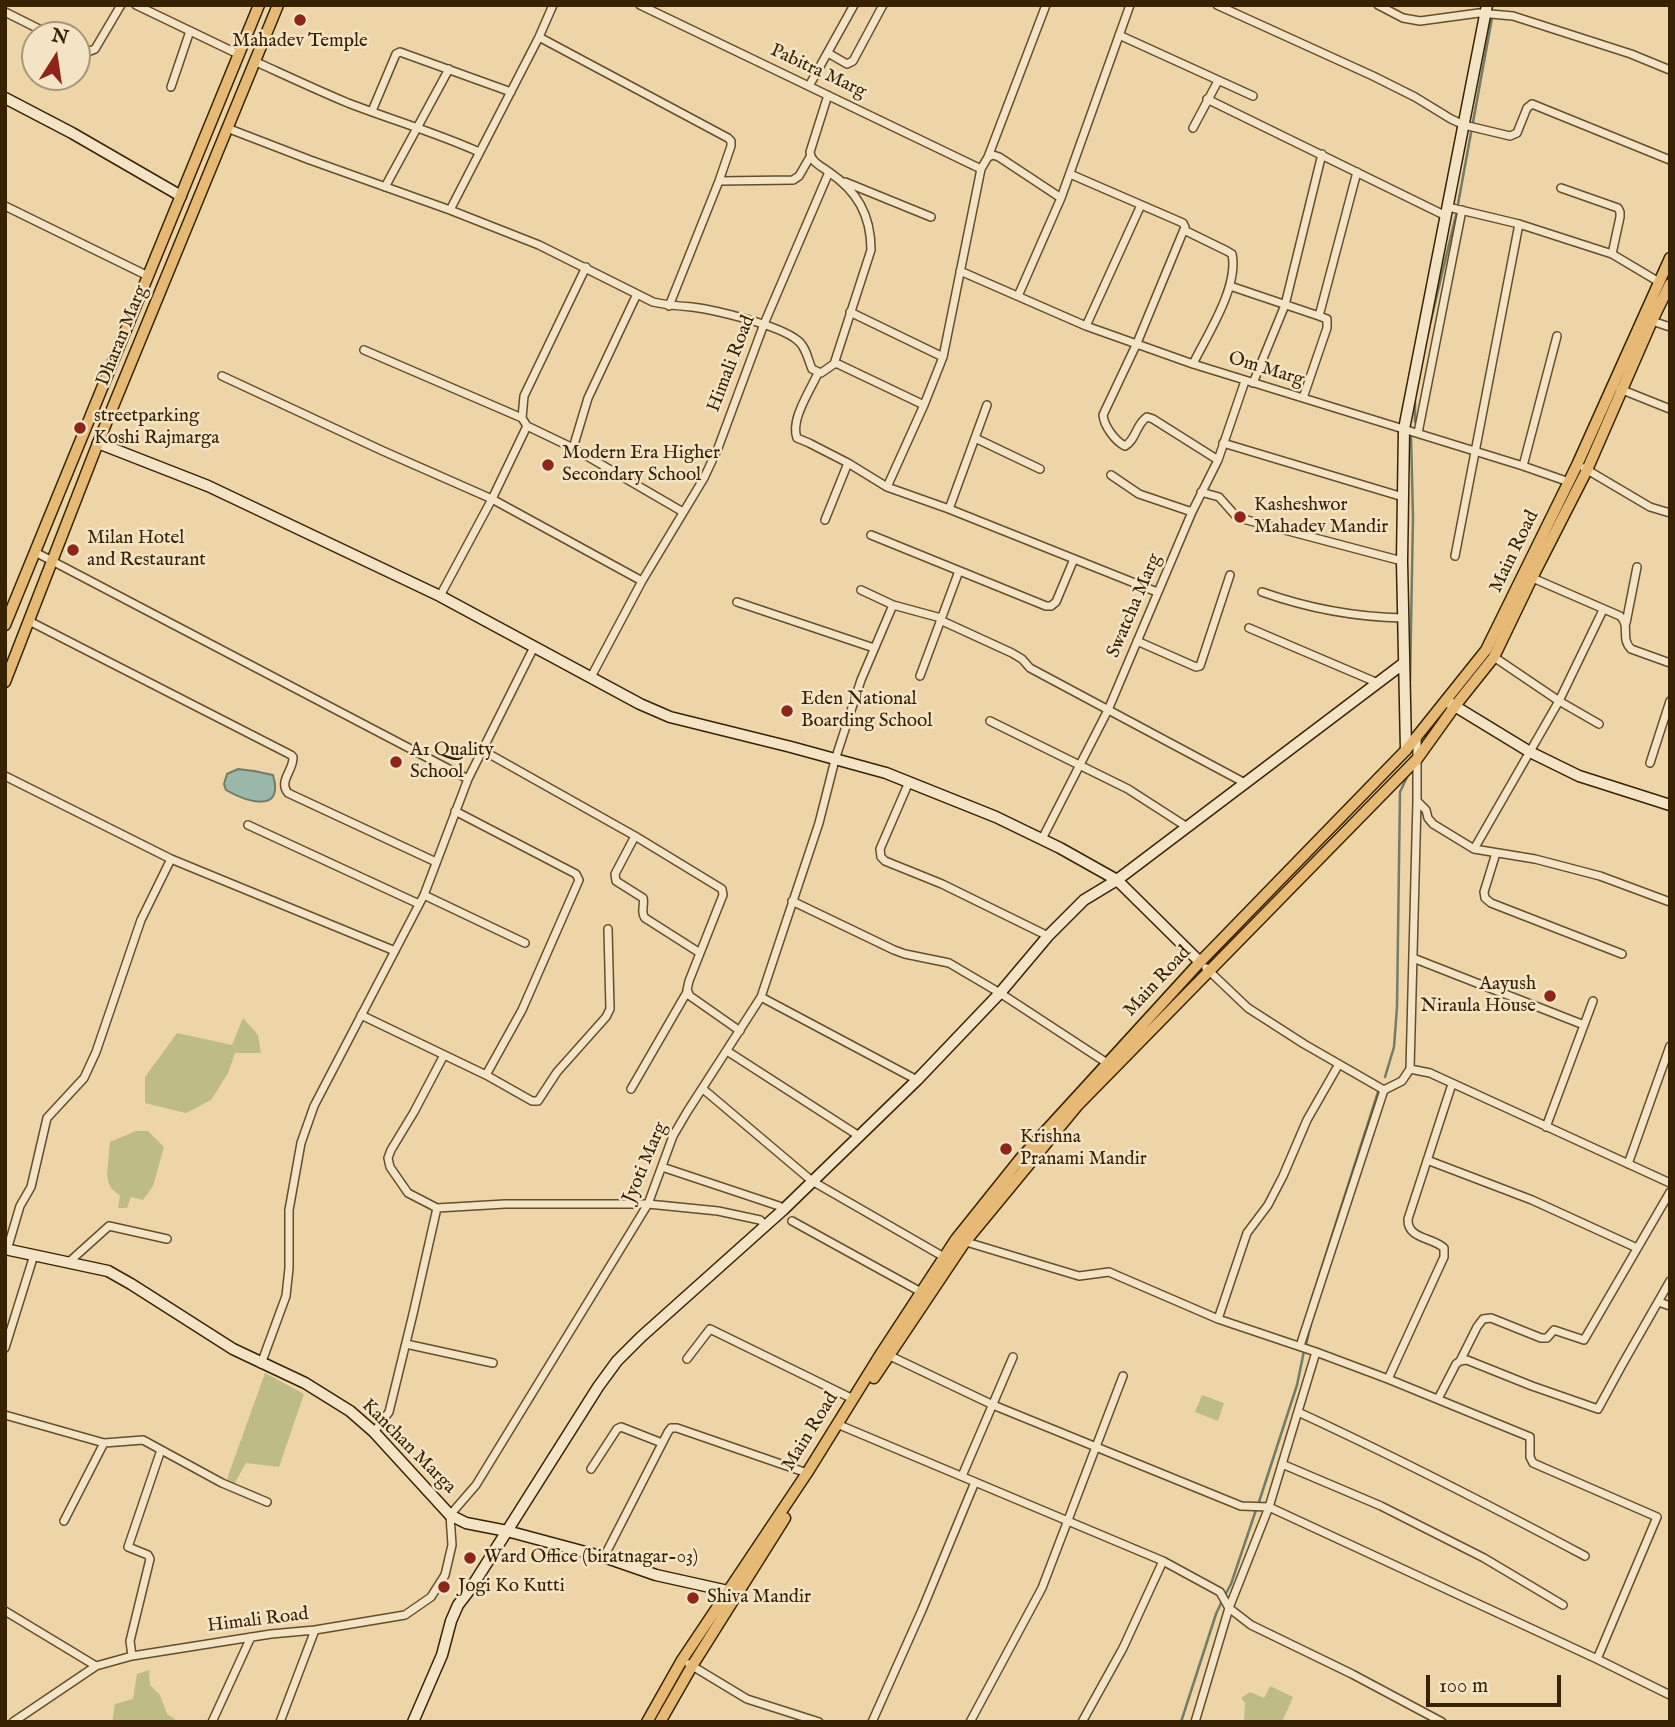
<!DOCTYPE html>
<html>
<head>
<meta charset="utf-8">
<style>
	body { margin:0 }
	#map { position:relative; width:1675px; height:1727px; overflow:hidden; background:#edd5a8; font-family:"IM FELL English",serif }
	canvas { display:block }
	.frame { position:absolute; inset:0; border:7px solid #372203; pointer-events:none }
	.north { position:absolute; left:21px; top:21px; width:70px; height:70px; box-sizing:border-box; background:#f3e4c6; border:2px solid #a89678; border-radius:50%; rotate:12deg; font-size:19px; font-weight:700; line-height:28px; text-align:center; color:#372203 }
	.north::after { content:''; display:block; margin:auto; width:24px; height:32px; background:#8f2418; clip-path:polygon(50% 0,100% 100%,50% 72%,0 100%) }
	.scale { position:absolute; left:1426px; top:1675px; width:135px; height:32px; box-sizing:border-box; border:4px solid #372203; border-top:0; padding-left:9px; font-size:21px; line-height:24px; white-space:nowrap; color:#372203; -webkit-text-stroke:5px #f3e4c6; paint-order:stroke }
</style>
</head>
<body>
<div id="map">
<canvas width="1675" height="1727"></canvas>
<div class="frame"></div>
<div class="north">N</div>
<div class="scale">100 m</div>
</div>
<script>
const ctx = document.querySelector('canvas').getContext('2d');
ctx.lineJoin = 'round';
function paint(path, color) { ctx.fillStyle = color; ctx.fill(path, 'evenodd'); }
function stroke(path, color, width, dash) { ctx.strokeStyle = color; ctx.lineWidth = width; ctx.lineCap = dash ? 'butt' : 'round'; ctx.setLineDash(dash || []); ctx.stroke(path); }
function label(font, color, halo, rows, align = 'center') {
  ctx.font = font + ' "IM FELL English",serif'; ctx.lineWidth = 5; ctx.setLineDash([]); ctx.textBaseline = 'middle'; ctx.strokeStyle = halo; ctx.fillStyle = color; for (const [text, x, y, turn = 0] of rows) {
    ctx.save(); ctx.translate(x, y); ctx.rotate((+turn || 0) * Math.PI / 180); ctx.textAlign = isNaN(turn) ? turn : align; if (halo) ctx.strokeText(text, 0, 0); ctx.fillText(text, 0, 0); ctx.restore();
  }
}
const green = new Path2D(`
	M243,1018l15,17 3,18h-26l-7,20 -17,27 -25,13 -41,-10v-26l32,-44 55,12z
	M136,1131h12l16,16 -11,39 -10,14 -12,-3 -4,11h-9l2,-12 -10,-9 -3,-12 3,-33z
	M265,1373l39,21 -25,73 -33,-4 -12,21 -7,-5z
	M1202,1395l22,8 -6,18 -23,-9z
	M149,1670l1,15 10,10 7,19 8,5 -1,3h-62l3,-18 18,-5 4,-25z
	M1270,1686l23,11 -11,25h-38l1,-19 -4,-5 9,-6 14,6z`);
const water = new Path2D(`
	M238,769l16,2 19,4c12,40 -28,26 -47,15l-2,-6 3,-10z`);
const stream = new Path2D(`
	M1494,6v-1
	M1427,337l29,-122 36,-197
	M1415,422v-20
	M1410,681l3,-163 -2,-83
	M1385,1077l9,-30 3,-40 3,-215 8,-17
	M1310,1304l68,-212
	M1306,1345l6,-26
	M1258,1505l39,-120 7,-34
	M1225,1595l6,-11 25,-74
	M1181,1722l35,-108 6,-13`);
const street = new Path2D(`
	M136,5l102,49
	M640,5l341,164
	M1217,5l156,71 42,21 36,22 13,6 46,11 7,-3 10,-25 5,-4 138,56
	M1378,5l25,13 17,3 59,-8 34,3 118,38 39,16
	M5,12l46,23
	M1119,35l134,61
	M539,37l189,101 3,3v5l-12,35 -50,125
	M77,48l13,3 5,-2 26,-44
	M828,53l19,11 6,-3 30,-56
	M254,61c31,14 63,29 94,42 44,17 89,30 131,49
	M809,86l45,-81
	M171,87l19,-56
	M1207,99l239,117
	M372,111l24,-57 4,-2 111,40
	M227,128l83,32 140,50 89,35 114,57c13,3 25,4 39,5 23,3 87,18 105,33 9,6 11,20 15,29l9,4 13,-9h4l86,41
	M1193,128l25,-47
	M988,157l58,-152
	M829,172c28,19 42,43 42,78l-37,114
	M1070,174l113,49 2,4 -48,116 -34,72c1,11 12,26 22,31 11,-6 11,-22 22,-29l6,2 65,41
	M719,181l74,-1 6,-4 11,-19
	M845,182l86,35
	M385,187l64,-118
	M1561,188l57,20 2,4v5l-8,37
	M5,206l143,70
	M1448,207l71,17
	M450,210l89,-173 14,-32
	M1184,230l43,21 5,3c7,33 -25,81 -39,110
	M586,267l-62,129 -2,22 5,8 46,22 110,64
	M960,271l126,55 107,38 330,102 46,16
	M1230,286l89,30 38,-144
	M1018,296l43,-98 69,-193
	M850,312l93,45
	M1652,321l18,6
	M1086,326l55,-121
	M364,350l158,68
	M818,373c-8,18 -28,47 -21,65l12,5 39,20
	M222,376l161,75 109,48 150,82
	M1253,383l32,-78 37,-151
	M1620,389l50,20
	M1303,398l24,-70v-9l-8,-3
	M1418,433l44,-223
	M975,438l65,31
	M1223,443l180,54
	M573,448l15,-50 49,-104
	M1523,466l34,-130
	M1584,468l66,39 20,6
	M1111,475l28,19 53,18
	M887,487l37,-82 19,-48 38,-188 7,-12 5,-2 6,2 62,41
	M1201,492l18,5 16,18 8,4 159,42
	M949,509l38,-104
	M825,520l23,-57 39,24 62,22 208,83
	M871,535l175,71h5l5,-4 18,-43
	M35,552l433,227
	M1455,556l64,-332 93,30 47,28
	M1528,576l92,40c11,10 0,22 11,33l39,14
	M861,590l32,15 48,13
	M1262,592c45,16 93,25 141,26
	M440,596l52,-97 35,-73
	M737,602l137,46
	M940,620l72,33 10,6 8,9 215,115
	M29,621l262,134 2,2c1,13 -15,24 -5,36l148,69
	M1626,623l11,-56
	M1249,628l129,55
	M1137,641l59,26 4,-1 30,-91
	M1494,657l65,44 44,-91
	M920,676l39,-105
	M591,677l51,-96 62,-103 14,-30 46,-124 65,-152c-8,-6 -18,-10 -19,-20l18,-57
	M990,721l138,68 59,38
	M1417,736v65l9,9 2,8 5,6 41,25 61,10 65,17 70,26
	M482,750l153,86 87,53 1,6 -34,86 -2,9 3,6 50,35
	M1650,763l20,-62
	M5,776l166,83 224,92
	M909,782l-29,67 1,8 4,4 57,23 106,52
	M455,811l121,63 3,6 -57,130 -36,65
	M248,825l171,79
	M635,836l-20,38 1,7 27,17c2,7 -3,14 2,20l55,35
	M1042,839l66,-129 84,-198 26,-52 27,-79
	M1474,849l85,-148 40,23
	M1496,853l-12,39 1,6 6,5 131,51
	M424,895l101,48
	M792,901l102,49 11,4 44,9 51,30 107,70
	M1413,958l171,67
	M1206,968l42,40 56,36 80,46
	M761,997l156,83
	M361,1015l125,60 46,26h6l19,-29 49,-55 4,-8 -2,-80
	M727,1051l132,85
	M444,1055l-30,57 -23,38 -3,8 2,9 18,26 29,15 68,-4h143l70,7 42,9 6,6
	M1410,1069l20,4 240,110
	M631,1089l56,-97
	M703,1089l109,92 132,76
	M1546,1127l47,-126
	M1427,1160l105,40 105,48
	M1628,1164l42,-118
	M662,1167l117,39 4,4
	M792,1221l129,71
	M963,1241l116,35 30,-4 109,47 98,33 72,27 142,58v20l3,6 124,54 -60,142
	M7,1250l13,-44 11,-19 16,-69 37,-40 12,-26 45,-132 30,-61
	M69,1262l40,-36 58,13
	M1659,1302l11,4
	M1218,1319l29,-86 21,-28 15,-29 24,-56 32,-56
	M406,1344l87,19
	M1300,1346l84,-256 18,-9 8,-12 7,-268
	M5,1348l29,-93
	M886,1354l107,51 248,101 28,1 328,152 73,36
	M687,1359l23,-30 143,70
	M1460,1361l17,-34 6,-8 8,-1 50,20h6l7,-8 30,10 86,-148
	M261,1364l25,-68 3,-28v-58l12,-67 13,-37 110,-211 44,-116 66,-132
	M1388,1379l56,-122v-9c-12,-11 -37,-9 -36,-29l44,-135
	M1438,1399l18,-35 4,-3 7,-1 65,26 66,23 24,-44 48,-84
	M1298,1412c98,45 193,94 287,144
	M5,1415l99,28 39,-3 79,43 45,19
	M837,1424l326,137 57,31 9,16 22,17 101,49 90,48
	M374,1432l15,-20 24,-98 24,-106
	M1282,1464l99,42 103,52 79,47
	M591,1469l26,-40 4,-2 41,16
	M962,1476l51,-119
	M64,1521l40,-78
	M604,1557l64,-125 3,-4h6l130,45
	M5,1611l91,55
	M132,1656l-2,-15 20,-82 -2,-4 -20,-8 33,-97
	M689,1664l58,35 72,23
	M13,1722l83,-56 36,-10 139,-22 44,-4 90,-15 26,-18 14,-22 7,-30 -2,-30 26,-30 172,-281 25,-68 14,-24 74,-115 58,-174 16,-63 26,-80 32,-75
	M212,1722l39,-85
	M280,1722l35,-92
	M872,1722l50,-112 53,-128
	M970,1722l72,-134 81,-212
	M1082,1722l41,-74 40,-87
	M1195,1722l34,-114 40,-101 47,-155`);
const secondary = new Path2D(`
	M5,98l67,35 109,63
	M98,443l110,43 232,110 200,108 30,13 121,30 95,26 110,44 64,31 57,32 83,82
	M1448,702l82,50 49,24 91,29
	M1406,750l-4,-189 2,-132 83,-424
	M5,1249l103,22 23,13 102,65 72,34 45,28 24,21 76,83 16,8 41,8 97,26 52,18 72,16
	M413,1722l29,-67 9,-34 7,-16 13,-17 127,-201 19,-26 24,-24 142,-127 134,-130 83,-87 48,-57 36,-36 33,-20 287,-217`);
const primary = new Path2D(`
	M5,625l254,-620
	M5,682l93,-239 180,-438
	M874,1378l91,-136 112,-136 340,-347 38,-53 39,-49 38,-79 55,-108 65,-149 18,-37
	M647,1722l35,-62 125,-187 75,-121 74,-113 64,-80 180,-197 206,-212 80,-100 91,-185 93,-207
	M660,1722l32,-56 93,-148`);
const markers = [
	[300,20,7,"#8f2418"],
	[80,428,7,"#8f2418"],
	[548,465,7,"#8f2418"],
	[1240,517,7,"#8f2418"],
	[73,550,7,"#8f2418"],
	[787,711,7,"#8f2418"],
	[396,762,7,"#8f2418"],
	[1550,996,7,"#8f2418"],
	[1006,1149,7,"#8f2418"],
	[470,1558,7,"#8f2418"],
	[444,1587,7,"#8f2418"],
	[693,1598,7,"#8f2418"]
];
const poiNames = [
	["Mahadev Temple",300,42,"center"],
	["streetparking",94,417],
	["Koshi Rajmarga",94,439],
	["Modern Era Higher",562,454],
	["Secondary School",562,476],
	["Kasheshwor",1254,506],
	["Mahadev Mandir",1254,528],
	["Milan Hotel",87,539],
	["and Restaurant",87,561],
	["Eden National",801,700],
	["Boarding School",801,722],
	["A1 Quality",410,751],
	["School",410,773],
	["Aayush",1536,985,"right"],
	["Niraula House",1536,1007,"right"],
	["Krishna",1020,1138],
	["Pranami Mandir",1020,1160],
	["Ward Office (biratnagar-03)",484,1558],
	["Jogi Ko Kutti",458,1587],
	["Shiva Mandir",707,1598]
];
const streetNames = [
	["Pabitra Marg",818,72,25],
	["Dharan Marg",123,336,-68],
	["Himali Road",732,364,-69],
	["Om Marg",1266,370,17],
	["Main Road",1515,552,-64],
	["Swatcha Marg",1135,606,-67],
	["Main Road",1158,982,-47],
	["Jyoti Marg",646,1163,-67],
	["Main Road",811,1432,-58],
	["Kanchan Marga",408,1447,45],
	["Himali Road",258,1621,-7]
];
paint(green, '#bdbc84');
paint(water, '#99b8aa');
stroke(water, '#727c67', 2);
stroke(stream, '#727c67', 2.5);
stroke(street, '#644f2c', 10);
stroke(secondary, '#372203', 13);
stroke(primary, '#372203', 13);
stroke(street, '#f3e4c6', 7);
stroke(secondary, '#f3e4c6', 10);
stroke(primary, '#e6ba74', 10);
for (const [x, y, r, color] of markers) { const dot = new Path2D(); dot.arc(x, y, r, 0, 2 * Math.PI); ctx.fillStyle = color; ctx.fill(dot); stroke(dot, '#f3e4c6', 2.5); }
label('19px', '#372203', '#f3e4c6', poiNames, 'left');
label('19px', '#372203', '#f3e4c6', streetNames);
</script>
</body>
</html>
